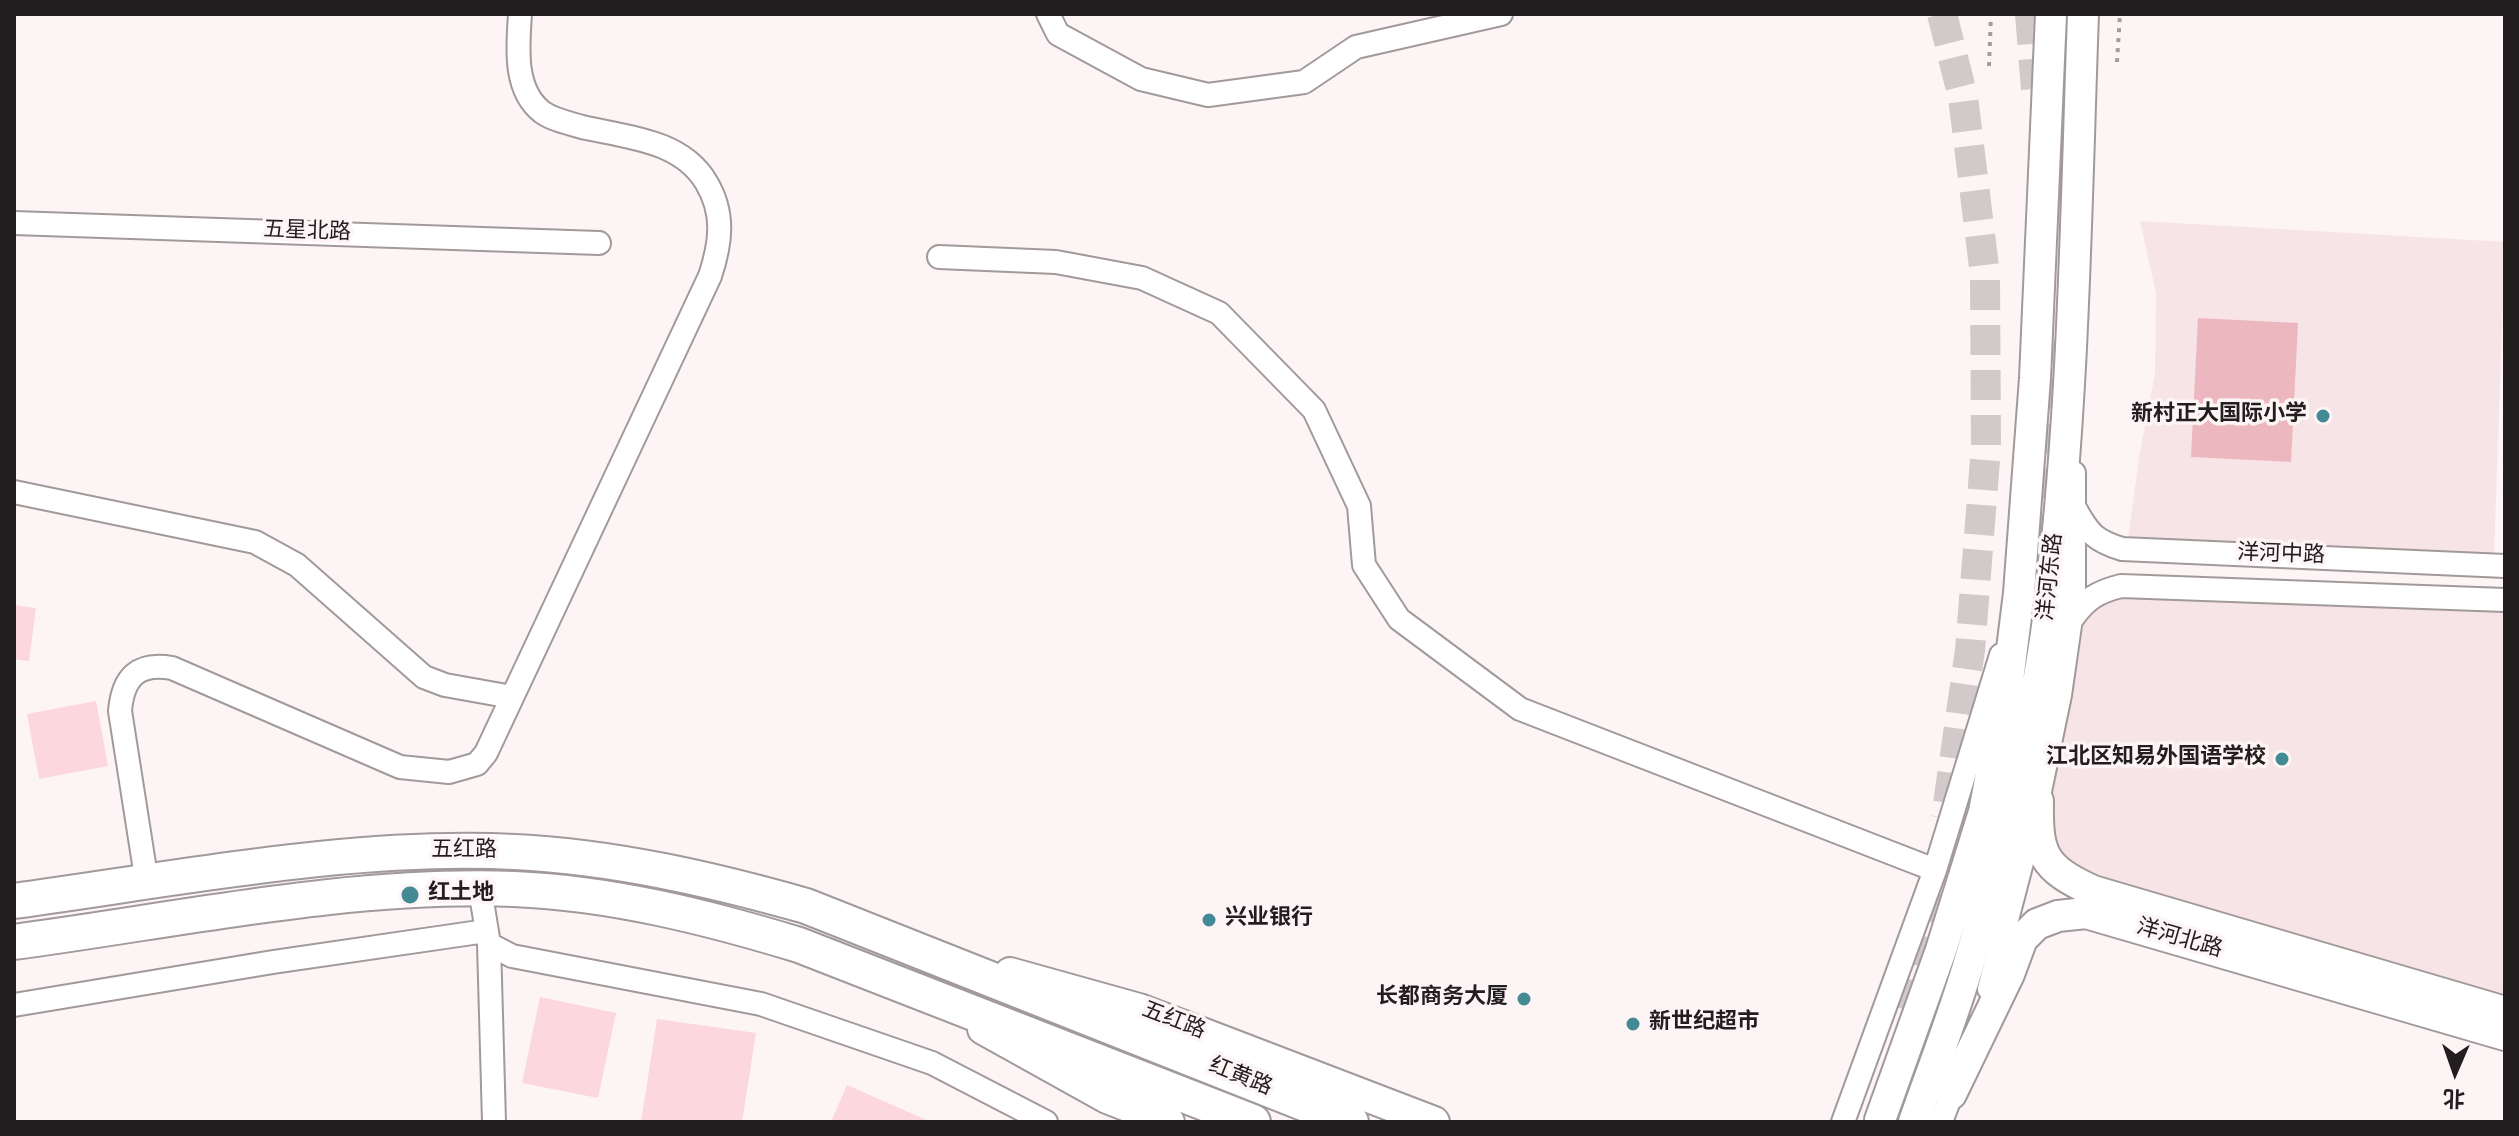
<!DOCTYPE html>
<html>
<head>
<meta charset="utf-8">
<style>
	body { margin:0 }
	#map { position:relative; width:2519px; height:1136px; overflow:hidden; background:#fdf4f5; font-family:Overpass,"Noto Sans SC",sans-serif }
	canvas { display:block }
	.frame { position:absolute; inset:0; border:16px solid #221e1f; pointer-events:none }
	.north { position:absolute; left:2415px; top:1032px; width:80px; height:80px; -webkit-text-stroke:6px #fdf4f5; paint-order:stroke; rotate:182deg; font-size:22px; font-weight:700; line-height:32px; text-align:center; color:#221e1f }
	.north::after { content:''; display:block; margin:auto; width:28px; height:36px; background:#221e1f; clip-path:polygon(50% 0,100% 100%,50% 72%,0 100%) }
</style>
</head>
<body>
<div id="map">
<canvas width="2519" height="1136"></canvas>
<div class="frame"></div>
<div class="north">北</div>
</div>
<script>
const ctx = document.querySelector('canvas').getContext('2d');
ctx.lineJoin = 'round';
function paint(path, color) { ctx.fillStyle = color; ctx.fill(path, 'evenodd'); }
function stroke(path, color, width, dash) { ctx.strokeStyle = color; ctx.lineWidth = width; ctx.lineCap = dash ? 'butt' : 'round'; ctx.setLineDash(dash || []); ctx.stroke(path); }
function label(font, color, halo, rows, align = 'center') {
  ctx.font = font + ' Overpass,"Noto Sans SC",sans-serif'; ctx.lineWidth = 7; ctx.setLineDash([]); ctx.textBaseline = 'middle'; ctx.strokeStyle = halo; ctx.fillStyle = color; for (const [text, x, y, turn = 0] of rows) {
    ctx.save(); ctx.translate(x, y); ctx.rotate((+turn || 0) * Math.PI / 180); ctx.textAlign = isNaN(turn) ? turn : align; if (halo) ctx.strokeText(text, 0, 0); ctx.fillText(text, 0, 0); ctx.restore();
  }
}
const built = new Path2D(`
	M2140,221l365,21 -11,312 -366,-14 11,-82 16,-84 1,-81z
	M2124,594l381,16v389l-414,-117 -33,-20 -10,-41 36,-196 17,-22z`);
const green = new Path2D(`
	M2198,318l100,5 -7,139 -100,-5z`);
const building = new Path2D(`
	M14,605l22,3 -7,53 -15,-2z
	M96,701l12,65 -69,13 -12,-65z
	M540,997l76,16 -18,85 -76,-15z
	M657,1019l99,14 -14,89h-101z
	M847,1085l84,37h-100z`);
const majorTunnel = new Path2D(`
	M1942,14l21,83 22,178 1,172 -16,203 -24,168
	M2030,14l7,88
	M2033,588l16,-140 2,-107
	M1910,1010l23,-121
	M1916,1078l35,-119`);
const path = new Path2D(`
	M2117,62l3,-48
	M1989,66l2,-52`);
const minor = new Path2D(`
	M1048,14l10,20 83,45 67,16 96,-13 52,-35 145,-33
	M14,223l585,20
	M939,257l117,5 86,16 77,35 95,97 45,96 5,59 35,54 121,90 415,161
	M14,492l241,50 42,23 127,112 21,8 67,12
	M2076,510c13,24 20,31 46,39l383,17
	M2072,619c14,-20 25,-27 49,-33l384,14
	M147,883l-27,-172c3,-34 18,-49 52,-43l228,99 49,5 28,-8 9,-11 224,-477c11,-33 15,-63 -4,-94 -25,-42 -80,-45 -124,-55 -13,-4 -29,-7 -40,-15 -29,-23 -24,-66 -22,-98
	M480,889l9,55 23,12 249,48 171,59 114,59
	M489,944l5,178
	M1989,989l49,-188 22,-106 14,-97v-125
	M14,1005l259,-43 213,-31
	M1843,1122l92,-252 66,-215
	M1941,1122l15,-40`);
const major = new Path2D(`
	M2038,801c-1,54 5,67 55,90l412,121
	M1010,973l129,36 295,113
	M983,1029l124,69 62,24
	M1951,1094l58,-120 13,-35 15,-15 21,-8 28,-3 419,122
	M1880,1120l61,-170 43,-138 23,-123 12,-96 16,-215 16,-364
	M1914,1122c19,-55 41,-110 57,-166 35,-117 66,-240 80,-361 23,-193 25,-387 32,-581`);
const highway = new Path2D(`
	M14,901c162,-22 337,-57 501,-49 99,5 196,27 291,54l545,216
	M14,942c165,-22 333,-59 500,-53 97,4 193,28 285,56l454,177`);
const markers = [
	[2323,416,8,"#448a94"],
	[2282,759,8,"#448a94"],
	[410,895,10,"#448a94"],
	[1209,920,8,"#448a94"],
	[1524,999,8,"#448a94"],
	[1633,1024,8,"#448a94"]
];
const streetNames = [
	["五星北路",307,233,2],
	["洋河中路",2281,556,2],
	["洋河东路",2052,577,-84],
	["五红路",464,852],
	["洋河北路",2179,940,16],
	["五红路",1173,1022,21],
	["红黄路",1240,1078,22]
];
const poiNames = [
	["新村正大国际小学",2307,416],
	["江北区知易外国语学校",2266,759],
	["红土地",428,895,"left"],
	["兴业银行",1225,920,"left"],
	["长都商务大厦",1508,999],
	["新世纪超市",1649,1024,"left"]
];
paint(built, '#f6e4e6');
paint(green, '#edb7c0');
paint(building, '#fcd7dd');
stroke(majorTunnel, '#d1c9ca', 30, [30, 15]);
stroke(minor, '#a2999a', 26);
stroke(major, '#a2999a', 34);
stroke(highway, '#a2999a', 38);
stroke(path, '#a39c9d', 4, [4, 6]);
stroke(minor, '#fff', 22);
stroke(major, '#fff', 30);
stroke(highway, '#fff', 34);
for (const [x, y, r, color] of markers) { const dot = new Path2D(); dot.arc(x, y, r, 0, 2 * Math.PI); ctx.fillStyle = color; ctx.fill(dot); stroke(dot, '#fdf4f5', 3); }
label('22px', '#221e1f', '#fdf4f5', streetNames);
label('bold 22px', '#221e1f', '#fdf4f5', poiNames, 'right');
</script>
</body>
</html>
